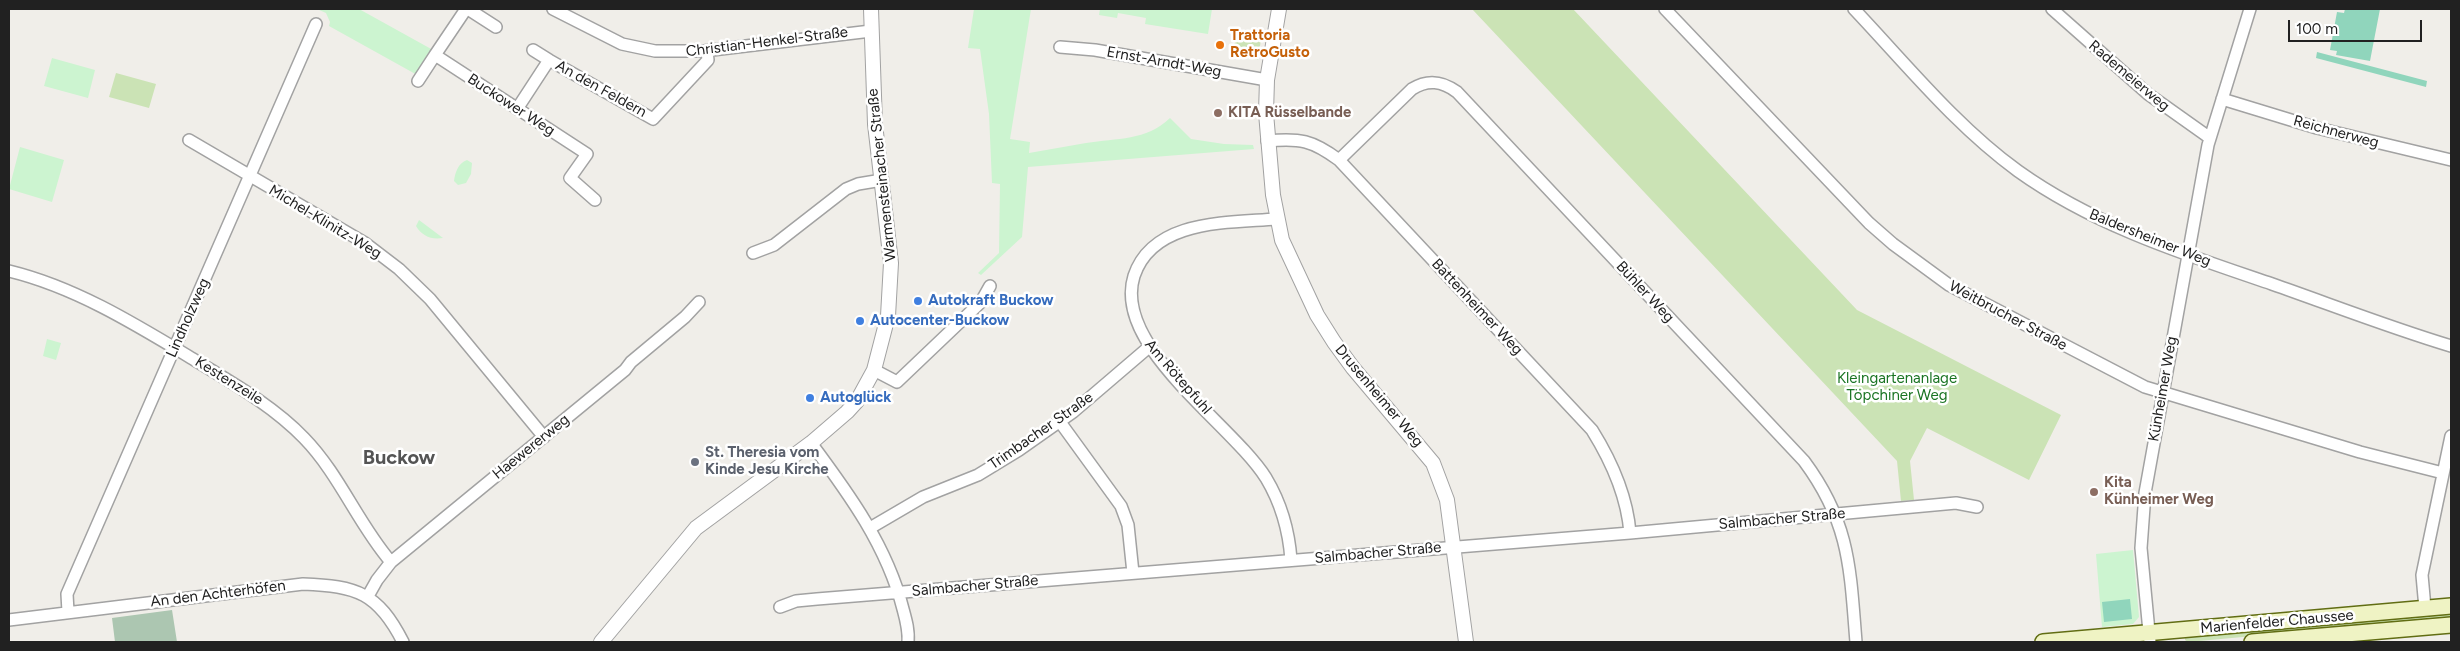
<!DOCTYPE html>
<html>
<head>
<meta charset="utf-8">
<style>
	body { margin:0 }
	#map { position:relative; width:2460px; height:651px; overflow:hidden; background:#f0eee9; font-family:Figtree,sans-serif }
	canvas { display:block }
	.frame { position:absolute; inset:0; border:10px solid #212121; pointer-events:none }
	.scale { position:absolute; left:2288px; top:20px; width:134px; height:22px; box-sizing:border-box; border:2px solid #212121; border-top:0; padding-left:6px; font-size:15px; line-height:18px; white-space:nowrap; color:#212121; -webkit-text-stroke:4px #fff; paint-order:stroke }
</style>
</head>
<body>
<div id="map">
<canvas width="2460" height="651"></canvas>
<div class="frame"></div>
<div class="scale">100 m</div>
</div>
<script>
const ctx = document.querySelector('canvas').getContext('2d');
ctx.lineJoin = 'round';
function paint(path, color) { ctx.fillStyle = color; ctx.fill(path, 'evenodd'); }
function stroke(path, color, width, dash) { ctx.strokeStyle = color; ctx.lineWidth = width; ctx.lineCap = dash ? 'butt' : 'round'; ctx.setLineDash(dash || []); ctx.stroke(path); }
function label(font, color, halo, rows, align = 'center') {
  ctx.font = font + ' Figtree,sans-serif'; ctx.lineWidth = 5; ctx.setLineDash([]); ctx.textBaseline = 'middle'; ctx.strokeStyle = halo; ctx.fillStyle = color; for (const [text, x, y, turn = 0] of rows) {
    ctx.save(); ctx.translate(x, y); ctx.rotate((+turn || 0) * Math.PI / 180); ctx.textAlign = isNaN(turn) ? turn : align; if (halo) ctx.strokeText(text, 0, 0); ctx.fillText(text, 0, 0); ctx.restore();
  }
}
const grass = new Path2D(`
	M1472,9h101l284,301 204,105 -32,65 -102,-52 -17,33 4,39 -13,1 -4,-40z
	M1236,34l25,5 -3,21 -25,-5z
	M116,73l40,11 -7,24 -40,-11z
	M2451,610v8l-263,24 -3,-2v-4z`);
const cemetery = new Path2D(`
	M172,610l5,32h-62l-3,-24z`);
const park = new Path2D(`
	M317,9h42l74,41 -14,26 -90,-50 1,-4 -4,-9z
	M974,9h57l-21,130 20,3 -1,11c19,-3 38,-7 57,-10 31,-5 60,-2 84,-25l21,21 33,5 29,1 1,4 -226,18 -6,70 -41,38 -3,-2 21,-20 1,-69 -8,-1 -3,-69 -9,-65 -12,-1z
	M1100,9h112l-4,25 -63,-10 1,-6 -28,-5 -1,5 -18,-3z
	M52,58l43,12 -7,28 -44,-12z
	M20,147l44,13 -12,42 -43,-13z
	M467,160l5,3 -1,11 -5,9 -8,2 -4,-4c1,-8 4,-18 13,-21z
	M419,220l24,18c-12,2 -21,-2 -27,-12z
	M47,339l14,4 -5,17 -13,-4z
	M2133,550l6,67 -6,7 -31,3 -6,-73z`);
const pitch = new Path2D(`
	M2345,9h35l-10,52 -34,-6 1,-4 -7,-1 7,-38 7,1z
	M2317,52l110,29 -1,6 -110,-29z
	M2130,599l2,20 -28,3 -2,-20z`);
const minor = new Path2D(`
	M466,9l-31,46 152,99 -17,24 25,22
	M468,9l28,18
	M553,9l69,35 33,7h49l167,-20
	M1665,9l204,214 24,21 56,41 196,102 215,65 83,21
	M1854,9c52,55 102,117 164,162 77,55 166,83 254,113 60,21 119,44 179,62
	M2052,9l96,85 62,44
	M1060,47l35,3 172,30
	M533,50l16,10
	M418,81l17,-26
	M2222,99l95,29 134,32
	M517,109l32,-49 104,59 55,-59 -1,-9
	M189,140l176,103 34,26 31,30 114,138
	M1267,141c33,-3 45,-1 72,19l253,270c20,32 35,65 38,103
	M1339,160l73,-71c16,-10 30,-8 45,3l347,369c46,62 46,107 52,181
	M1276,219c-48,4 -123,0 -142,57 -22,70 97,147 132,202 15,25 23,53 25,82
	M753,253l21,-8 72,-56 12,-5 24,-4
	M9,271c66,16 126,53 184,88 39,24 79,46 111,79 36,37 54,86 87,124
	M874,370l23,12 84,-80 9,-16
	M1060,422l61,84 7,19 5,48
	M811,443c38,51 76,103 92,166 3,11 6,21 5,33
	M870,528l53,-31 55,-22 41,-25 54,-38 76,-65
	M368,596l9,-16 14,-18 234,-192 6,-8 54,-45 14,-15
	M780,607l16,-6 21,-2 813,-66 326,-30 21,4
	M2425,608l-3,-33 29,-139
	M68,612l-1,-18 249,-570
	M9,620l294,-36c54,2 75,9 100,58
	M2150,642l-9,-94 4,-55 63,-348 42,-136`);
const tertiary = new Path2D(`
	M1279,9l-12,71 -1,33 7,82 9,45 35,75 17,27 19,26 80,95 14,37 19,142
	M601,642l95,-114 115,-85 36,-31 10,-11 17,-31 14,-54 3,-53 -16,-139 -4,-115`);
const secondary = new Path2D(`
	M2043,642l408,-36
	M2252,642l199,-17`);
const markers = [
	[1220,45,5,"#e8710a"],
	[1218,113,5,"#8d6e63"],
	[918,301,5,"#3f7fe0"],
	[860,321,5,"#3f7fe0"],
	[810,398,5,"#3f7fe0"],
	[695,462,5,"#6b7280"],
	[2094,492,5,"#8d6e63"]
];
const foodNames = [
	["Trattoria",1230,36],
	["RetroGusto",1230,53]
];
const streetNames = [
	["Christian-Henkel-Straße",767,42,-7],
	["Ernst-Arndt-Weg",1164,62,10],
	["Rademeierweg",2129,76,40],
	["An den Feldern",601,89,29],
	["Buckower Weg",511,105,33],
	["Reichnerweg",2336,132,15],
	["Warmensteinacher Straße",882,175,-96],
	["Michel-Klinitz-Weg",325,222,31],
	["Baldersheimer Weg",2150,238,22],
	["Bühler Weg",1645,292,47],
	["Battenheimer Weg",1477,307,47],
	["Weitbrucher Straße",2008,316,28],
	["Lindholzweg",188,318,-66],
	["Am Rötepfuhl",1178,377,49],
	["Kestenzeile",229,381,32],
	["Künheimer Weg",2163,389,-80],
	["Drusenheimer Weg",1379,396,50],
	["Trimbacher Straße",1041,431,-35],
	["Haewererweg",531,447,-39],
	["Salmbacher Straße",1782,519,-5],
	["Salmbacher Straße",1378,553,-5],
	["Salmbacher Straße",975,586,-5],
	["An den Achterhöfen",218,594,-7],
	["Marienfelder Chaussee",2277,622,-5]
];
const educationNames = [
	["KITA Rüsselbande",1228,113],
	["Kita",2104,483],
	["Künheimer Weg",2104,500]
];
const shopNames = [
	["Autokraft Buckow",928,301],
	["Autocenter-Buckow",870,321],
	["Autoglück",820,398]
];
const parkNames = [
	["Kleingartenanlage",1897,379],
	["Töpchiner Weg",1897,396]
];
const worshipNames = [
	["St. Theresia vom",705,453],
	["Kinde Jesu Kirche",705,470]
];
const districtNames = [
	["Buckow",399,458]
];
paint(grass, '#cbe3b5');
paint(cemetery, '#acc6b1');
paint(park, '#ccf4d0');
paint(pitch, '#90d5bc');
stroke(minor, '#a2a2a2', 14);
stroke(tertiary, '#a2a2a2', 16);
stroke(secondary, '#616d13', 18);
stroke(minor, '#fff', 11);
stroke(tertiary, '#fff', 14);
stroke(secondary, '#eff3c4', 15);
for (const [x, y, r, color] of markers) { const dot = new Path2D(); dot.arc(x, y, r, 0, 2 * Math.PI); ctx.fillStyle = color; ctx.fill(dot); stroke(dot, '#fff', 2); }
label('bold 15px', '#c56008', '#fff', foodNames, 'left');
label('15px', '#212121', '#fff', streetNames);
label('bold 15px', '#785e54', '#fff', educationNames, 'left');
label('bold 15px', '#366cbe', '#fff', shopNames, 'left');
label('15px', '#1a7423', '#fff', parkNames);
label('bold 15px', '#5b616d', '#fff', worshipNames, 'left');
label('bold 20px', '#545454', '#fff', districtNames);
</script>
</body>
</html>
